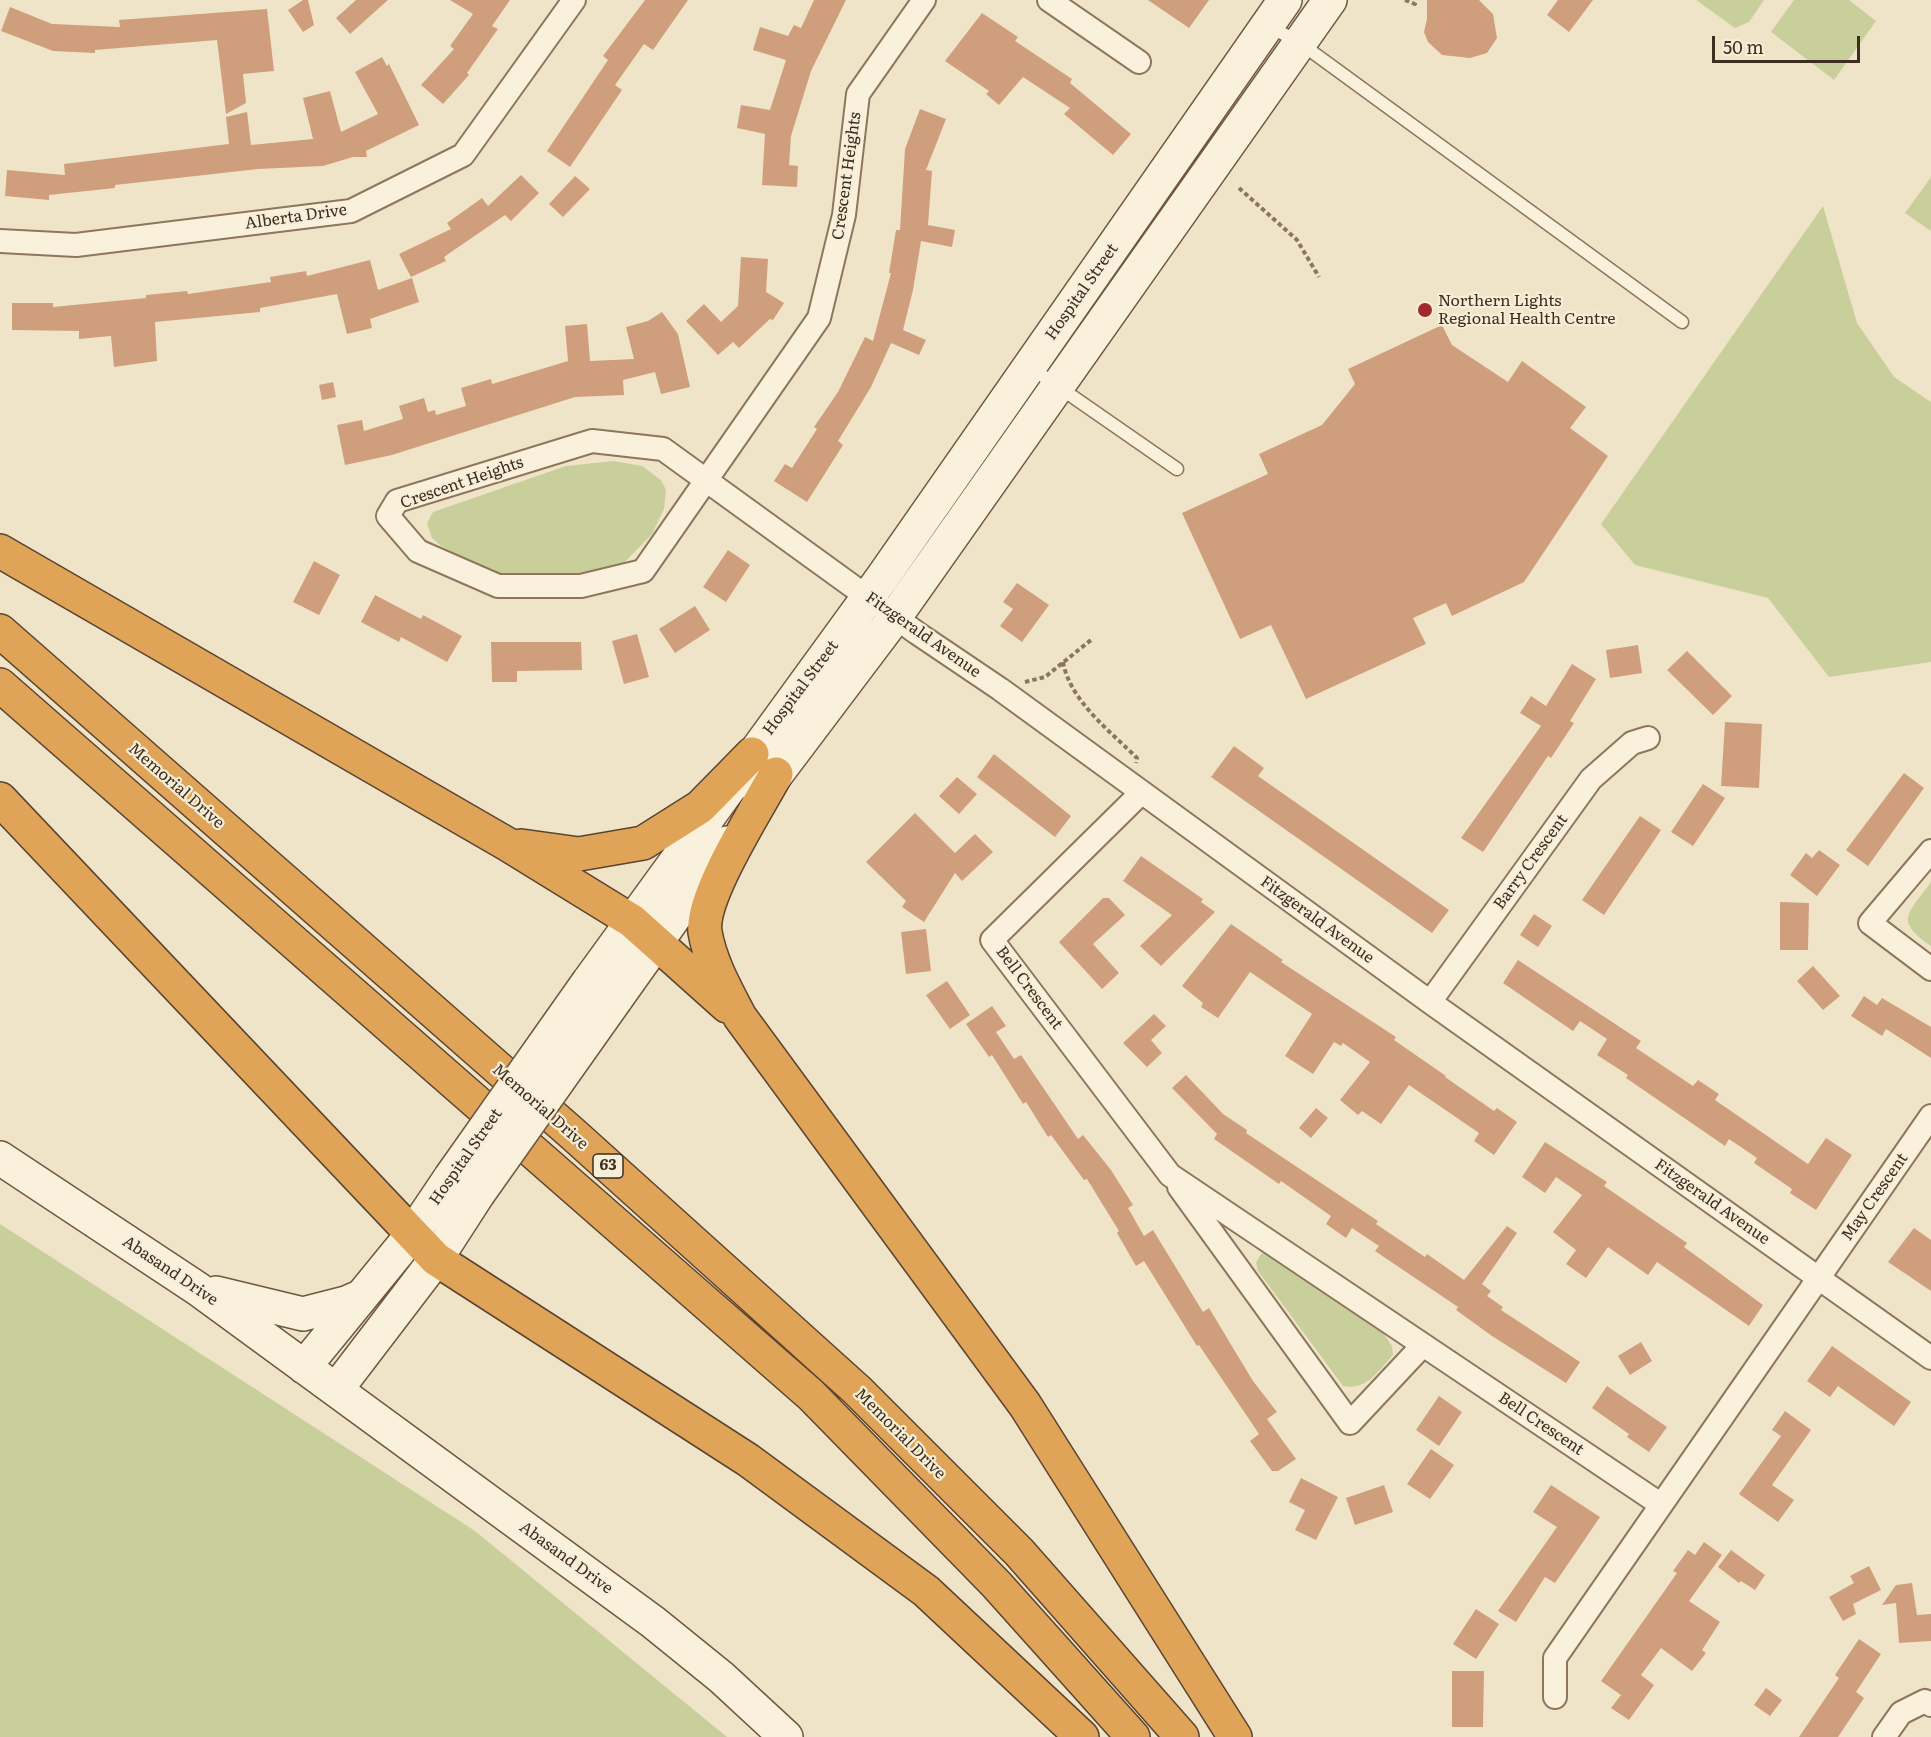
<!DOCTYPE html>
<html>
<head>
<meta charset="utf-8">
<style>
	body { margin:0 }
	#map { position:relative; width:1931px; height:1737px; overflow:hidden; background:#f0e4c8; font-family:Literata,serif }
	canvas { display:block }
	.scale { position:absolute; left:1712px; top:36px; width:148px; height:27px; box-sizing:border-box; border:3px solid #3d2e20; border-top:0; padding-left:8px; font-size:18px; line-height:21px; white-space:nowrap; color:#3d2e20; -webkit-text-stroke:4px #f7eed8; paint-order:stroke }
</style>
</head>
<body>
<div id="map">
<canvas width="1931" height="1737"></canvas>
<div class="scale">50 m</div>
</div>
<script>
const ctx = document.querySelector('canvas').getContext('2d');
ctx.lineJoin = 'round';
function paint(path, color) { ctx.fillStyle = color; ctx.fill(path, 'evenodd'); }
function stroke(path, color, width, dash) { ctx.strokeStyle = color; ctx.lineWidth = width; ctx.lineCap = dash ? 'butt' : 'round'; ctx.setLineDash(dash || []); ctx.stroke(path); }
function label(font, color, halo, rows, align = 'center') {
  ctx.font = font + ' Literata,serif'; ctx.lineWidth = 4.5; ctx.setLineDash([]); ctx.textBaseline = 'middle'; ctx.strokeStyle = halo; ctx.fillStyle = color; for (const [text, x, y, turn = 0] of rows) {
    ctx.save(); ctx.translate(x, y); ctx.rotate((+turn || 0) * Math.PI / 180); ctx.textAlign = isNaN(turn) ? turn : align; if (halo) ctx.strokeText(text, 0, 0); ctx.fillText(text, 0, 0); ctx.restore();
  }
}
const green = new Path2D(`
	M1696,0h68l-15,22 -14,6z
	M1794,0h55l27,21 -42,59 -63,-48z
	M1931,177v54l-26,-18z
	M1823,206l34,117 37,54 37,25v260l-102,15 -61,-79 -133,-33 -34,-41z
	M613,461l29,5 19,14 5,10 -2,19 -12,25 -32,33 -30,8 -86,3 -63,-32 -9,-8 -5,-15 6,-11 133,-46z
	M1931,882v64c-38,-26 -22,-33 0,-64z
	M0,1224l475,307 252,206h-727z
	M1268,1252l112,76 12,18 1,9c-15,16 -26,36 -50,31l-85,-115 -2,-8 5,-9z`);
const building = new Path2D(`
	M303,0h5l6,25 -11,7 -15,-22z
	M356,0h32l-38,34 -14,-16z
	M450,0h60l-18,26 6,3 -31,44 2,2 -26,29 -22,-19 33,-36 -4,-3 23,-32z
	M645,0h43l-35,50 -9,-6 -29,41 7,5 -52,77 -23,-16 61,-91 -5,-4z
	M814,0h32l-35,71 -20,65 -2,29 9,1 -1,21 -35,-2 3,-51 -28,-6 4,-23 29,5 16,-50 -33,-10 7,-23 28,9 6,-11 7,3z
	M1148,0h61l-20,28z
	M1427,0h52l14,14 4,24 -10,15 -17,5 -28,-3 -14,-13 -4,-10 3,-13z
	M1558,0h35l-24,32 -22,-17z
	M10,7l42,17 68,3 -1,-7 148,-11 7,62 -31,3 3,29 -20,11 -9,-74 -122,10v3l-42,-2 -52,-20z
	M982,13l36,24 -3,4 57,38 -2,4 61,51 -18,21 -49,-41 6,-6 -47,-31 -24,28 -13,-11 3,-3 -44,-30z
	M382,57l5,9 2,-2 30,61 -53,26 1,6h-14l-30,9 -65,3 -143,16v3l-66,7v5l-44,-4 2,-26 58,5 -1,-11 165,-20 -3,-27 21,-5 4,33 62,-6 -10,-41 27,-7 11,41 37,-18 -23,-42z
	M920,109l26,10 -20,51 6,1 -4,54 27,5 -3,17 -31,-6 -8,49 -10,40 23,10 -7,15 -28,-12 -20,44 -33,54 5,4 -36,57 -33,-21 11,-17 7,4 25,-39 -3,-2 24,-35 27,-55 8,4 18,-68h-2l7,-43h4l5,-81z
	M521,175l18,18 -28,28 -6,-6 -61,42 2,4 -35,16 -12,-23 52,-25 -4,-6 35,-25 6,8z
	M575,176l15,13 -27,28 -14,-13z
	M741,257l27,2 -2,33 18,11 -11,17 -3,-1 -31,29 -6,-6 -15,13 -32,-34 18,-17 17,18 17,-16z
	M370,260l8,30 34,-12 7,24 -49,17 2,9 -25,6 -10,-40 -77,14v4l-105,10 2,39 -43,6 -3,-31 -32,3v-8l-67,-1v-27h41v4l93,-9v-3l41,-4 1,3 83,-12 -1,-5 36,-6 1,5z
	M662,312l16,22 12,53 -29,7 -6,-22 -32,8 1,15 -49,2 -183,58 -47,10 -8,-40 25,-5 2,11 39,-12 -4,-13 25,-8 4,14 7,-2 1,5 30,-9 -5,-18 30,-9 1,5 76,-23 -3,-35 22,-2 3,37 44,-2 -8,-32 22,-6z
	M1442,325l10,20 56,37 14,-21 64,46 -16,21 38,28 -84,126 -72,34 -6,-13 -33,15 13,26 -120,55 -35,-74 -31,14 -58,-126 86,-39 -9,-20 63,-29 33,-41 -7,-15z
	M333,382l3,15 -14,3 -3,-15z
	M728,550l22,15 -24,37 -23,-15z
	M314,561l26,14 -21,40 -26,-13z
	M1017,583l32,22 -27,37 -22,-16 13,-17 -10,-7z
	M375,595l46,24 2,-4 39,21 -15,26 -46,-25 -2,5 -38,-20z
	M695,606l15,24 -35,23 -16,-24z
	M637,634l12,43 -25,7 -12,-43z
	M491,642h90l1,28 -65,1v11h-25z
	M1638,645l4,28 -32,5 -4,-28z
	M1687,651l45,45 -19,19 -46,-45z
	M1572,664l24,15 -26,42 4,2 -23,35 -3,-2 -65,96 -22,-14 80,-112 -21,-13 11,-17 15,10z
	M1725,722l37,2 -3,64 -38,-2z
	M1234,746l30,22 -6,8 191,134 -17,23 -221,-156z
	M994,754l77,62 -16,21 -78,-60z
	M1904,773l20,15 -56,78 -22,-16z
	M957,777l20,17 -18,20 -20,-18z
	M1703,784l22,14 -32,48 -22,-14z
	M915,813l40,40 20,-19 18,18 -31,29 -7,-8 -31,49 -22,-15 4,-6 -40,-39z
	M1640,816l21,14 -57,85 -22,-15z
	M1819,850l21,15 -23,31 -27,-21 16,-22 6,5z
	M1141,856l62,43 -2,3 14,10 -54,54 -21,-20 32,-31 -49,-34z
	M1103,898h6l16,17 -32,29 26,29 -17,16 -43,-47z
	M1780,902l29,1 -1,47h-28z
	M1534,914l18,12 -14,21 -18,-12z
	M1231,924l52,36 -2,2 115,75 -2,3 52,36 -1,1 49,34 3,-3 20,14 -23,33 -20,-14 5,-8 -70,-48 -28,39 -19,-13 -4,4 -18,-15 30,-38 -27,-19 -2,3 -7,-4 -21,32 -28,-18 27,-42 -62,-42 -32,46 -17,-11 2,-4 -21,-17z
	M926,929l5,42 -25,3 -5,-42z
	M1518,960l123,81 -5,7 57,38 5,-6 21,14 -4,6 93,64 18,-26 26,17 -36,55 -26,-17 2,-4 -38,-26 3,-5 -28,-19 -4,7 -99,-68 2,-3 -31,-20 10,-16 -27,-18 -7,10 -70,-48z
	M1813,966l27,30 -17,14 -26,-29z
	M947,981l23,34 -20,14 -24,-34z
	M1864,996l13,9 5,-7 49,29v31l-45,-29 -4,7 -31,-20z
	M992,1006l14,20 -10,6 18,27 7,-4 57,84 5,-4 28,35 22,35 -5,3 16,28 9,-6 50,82 6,-4 44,73 24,31 -10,7 29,40 -18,12h-6l-22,-30 9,-7 -60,-89 -2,1 -53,-85 -8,5 -19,-33 2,-2 -32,-52 -3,1 -33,-45 -3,2 -22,-35 -3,2 -31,-49 -3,2 -23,-33z
	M1154,1014l12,12 -15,14 11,13 -15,14 -24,-24z
	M1186,1075l37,39 24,16 -1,3 132,88 -2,3 49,33 2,-3 37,26 43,-54 10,7 -35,51 9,7 -4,5 16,11 -2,3 79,52 -14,21 -74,-47 -36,-26 2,-3 -83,-56 4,-5 -27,-18 -6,10 -20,-14 5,-8 -50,-35 -2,3 -65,-45 3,-5 -45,-46z
	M1316,1108l12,10 -17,20 -12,-10z
	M1545,1142l62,40 -3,4 83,57 -3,4 79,58 -14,21 -92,-64 -9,13 -40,-28 -22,31 -20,-14 10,-14 -23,-18 29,-37 -26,-18 -11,16 -23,-16z
	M1914,1228l17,12v51l-43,-29z
	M1641,1342l11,19 -22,14 -12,-19z
	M1832,1346l79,56 -17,24 -56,-40 -8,11 -23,-16z
	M1607,1386l60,41 -18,25 -22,-15 2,-3 -37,-26z
	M1439,1396l23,16 -23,34 -23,-16z
	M1785,1411l26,19 -39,55 22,15 -16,22 -39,-28 42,-58 -9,-6z
	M1431,1449l23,16 -24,34 -23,-15z
	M1301,1478l37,19 -22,43 -21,-10 10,-20 -16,-8z
	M1384,1485l9,27 -38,13 -9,-27z
	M1551,1485l49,32 -45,66 -10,-6 -29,45 -18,-11 59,-84 -24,-15z
	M1704,1542l18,13 -33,46 31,21 -18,28 4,3 -14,18 -31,-23 -20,27 13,10 -25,35 -18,-12 10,-13 -20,-14 76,-108 -4,-2 15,-21 7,5z
	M1731,1550l34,25 -10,15 -14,-9 -2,2 -21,-16z
	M1869,1566l12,24 -28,14 3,10 -13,7 -14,-24 25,-14 -4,-7z
	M1912,1583l5,32 14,-1v27l-32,2 -3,-40 -14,2 14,-20z
	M1476,1609l23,15 -23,35 -23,-15z
	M1859,1639l22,15 -25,38 8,6 -26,39h-39l40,-59 -4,-3z
	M1452,1671h32l-1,56h-31z
	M1766,1688l16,12 -12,16 -16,-11z`);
const path = new Path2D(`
	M1405,0l10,4 1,-4
	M1239,188l58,52 22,37
	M1063,662c7,39 47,69 74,96l-1,5
	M1025,682l20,-5 46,-37`);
const lane = new Path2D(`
	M1269,26l31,17 382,279
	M1030,367l147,102`);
const street = new Path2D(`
	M924,0l-66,94 -14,121 -25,103 -176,253 -62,15h-83l-80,-35 -30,-35 9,-15 195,-60 71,8 254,184 83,56 430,313 501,356
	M1049,0l90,62
	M0,241l76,4 275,-34 112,-56 111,-155
	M1141,793l-149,147 178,235 490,329
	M1931,851l-61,72 61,46
	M1430,1002l161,-223 41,-36 16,-5
	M1179,1187l171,236 73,-78
	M1555,1697v-39l376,-542
	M1884,1737l17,-24 24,-12 6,4`);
const secondary = new Path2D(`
	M760,796l135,-179 435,-617
	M589,981l293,-403 403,-578
	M616,999l111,-156
	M0,1158l198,131 455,333 68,55 65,60
	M216,1293l87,21 43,-11 16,-7
	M304,1367l107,-131 39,-58
	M336,1390l100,-131 42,-65`);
const highway = new Path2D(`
	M0,551l507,293 125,77 95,85
	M0,631l574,504 283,255 162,162 163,185
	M0,685l811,710 185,189 137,153
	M776,774c-18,34 -76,123 -71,158 5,30 21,58 35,85l285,388 210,332
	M0,799l436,460 312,201 178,131 156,146
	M521,846l58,8 64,-11 57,-36 52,-53`);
const secondaryBridge = new Path2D(`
	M450,1178l139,-197
	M478,1194l138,-195`);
const markers = [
	[1425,310,8,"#9e2a2b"]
];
const shields = [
	[608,1166,30]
];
const shieldNames = [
	["63",608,1166]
];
const streetNames = [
	["Crescent Heights",847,176,-82],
	["Alberta Drive",296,217,-8],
	["Hospital Street",1082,292,-55],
	["Crescent Heights",462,483,-19],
	["Fitzgerald Avenue",923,635,35],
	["Hospital Street",801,688,-53],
	["Memorial Drive",176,786,41],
	["Barry Crescent",1531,862,-54],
	["Fitzgerald Avenue",1317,920,36],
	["Bell Crescent",1029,988,53],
	["Memorial Drive",540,1107,41],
	["Hospital Street",466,1157,-55],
	["May Crescent",1875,1197,-55],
	["Fitzgerald Avenue",1712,1202,35],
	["Abasand Drive",170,1271,34],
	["Bell Crescent",1541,1424,34],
	["Memorial Drive",900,1434,45],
	["Abasand Drive",566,1558,36]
];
const poiNames = [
	["Northern Lights",1438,301],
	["Regional Health Centre",1438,319]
];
paint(green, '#c9cf9b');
paint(building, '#cf9f7d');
stroke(lane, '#8d765c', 15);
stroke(street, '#8d765c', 26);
stroke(secondary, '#6f573f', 36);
stroke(highway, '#5b4430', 36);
stroke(path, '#8d765c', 4, [4.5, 3]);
stroke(lane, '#faf1dc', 12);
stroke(street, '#faf1dc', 22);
stroke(secondary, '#faf1dc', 33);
stroke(highway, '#e0a458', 33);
stroke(secondaryBridge, '#6f573f', 36, []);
stroke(secondaryBridge, '#faf1dc', 33);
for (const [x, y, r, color] of markers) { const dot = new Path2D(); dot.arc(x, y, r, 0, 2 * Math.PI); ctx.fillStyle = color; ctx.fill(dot); stroke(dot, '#f7eed8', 2); }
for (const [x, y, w] of shields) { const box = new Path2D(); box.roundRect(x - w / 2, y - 12, w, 24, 4.5); ctx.fillStyle = '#f7eed8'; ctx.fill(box); stroke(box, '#3d2e20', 1.5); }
label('bold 15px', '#3d2e20', null, shieldNames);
label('16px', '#3d2e20', '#f7eed8', streetNames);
label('16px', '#3d2e20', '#f7eed8', poiNames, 'left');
</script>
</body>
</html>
